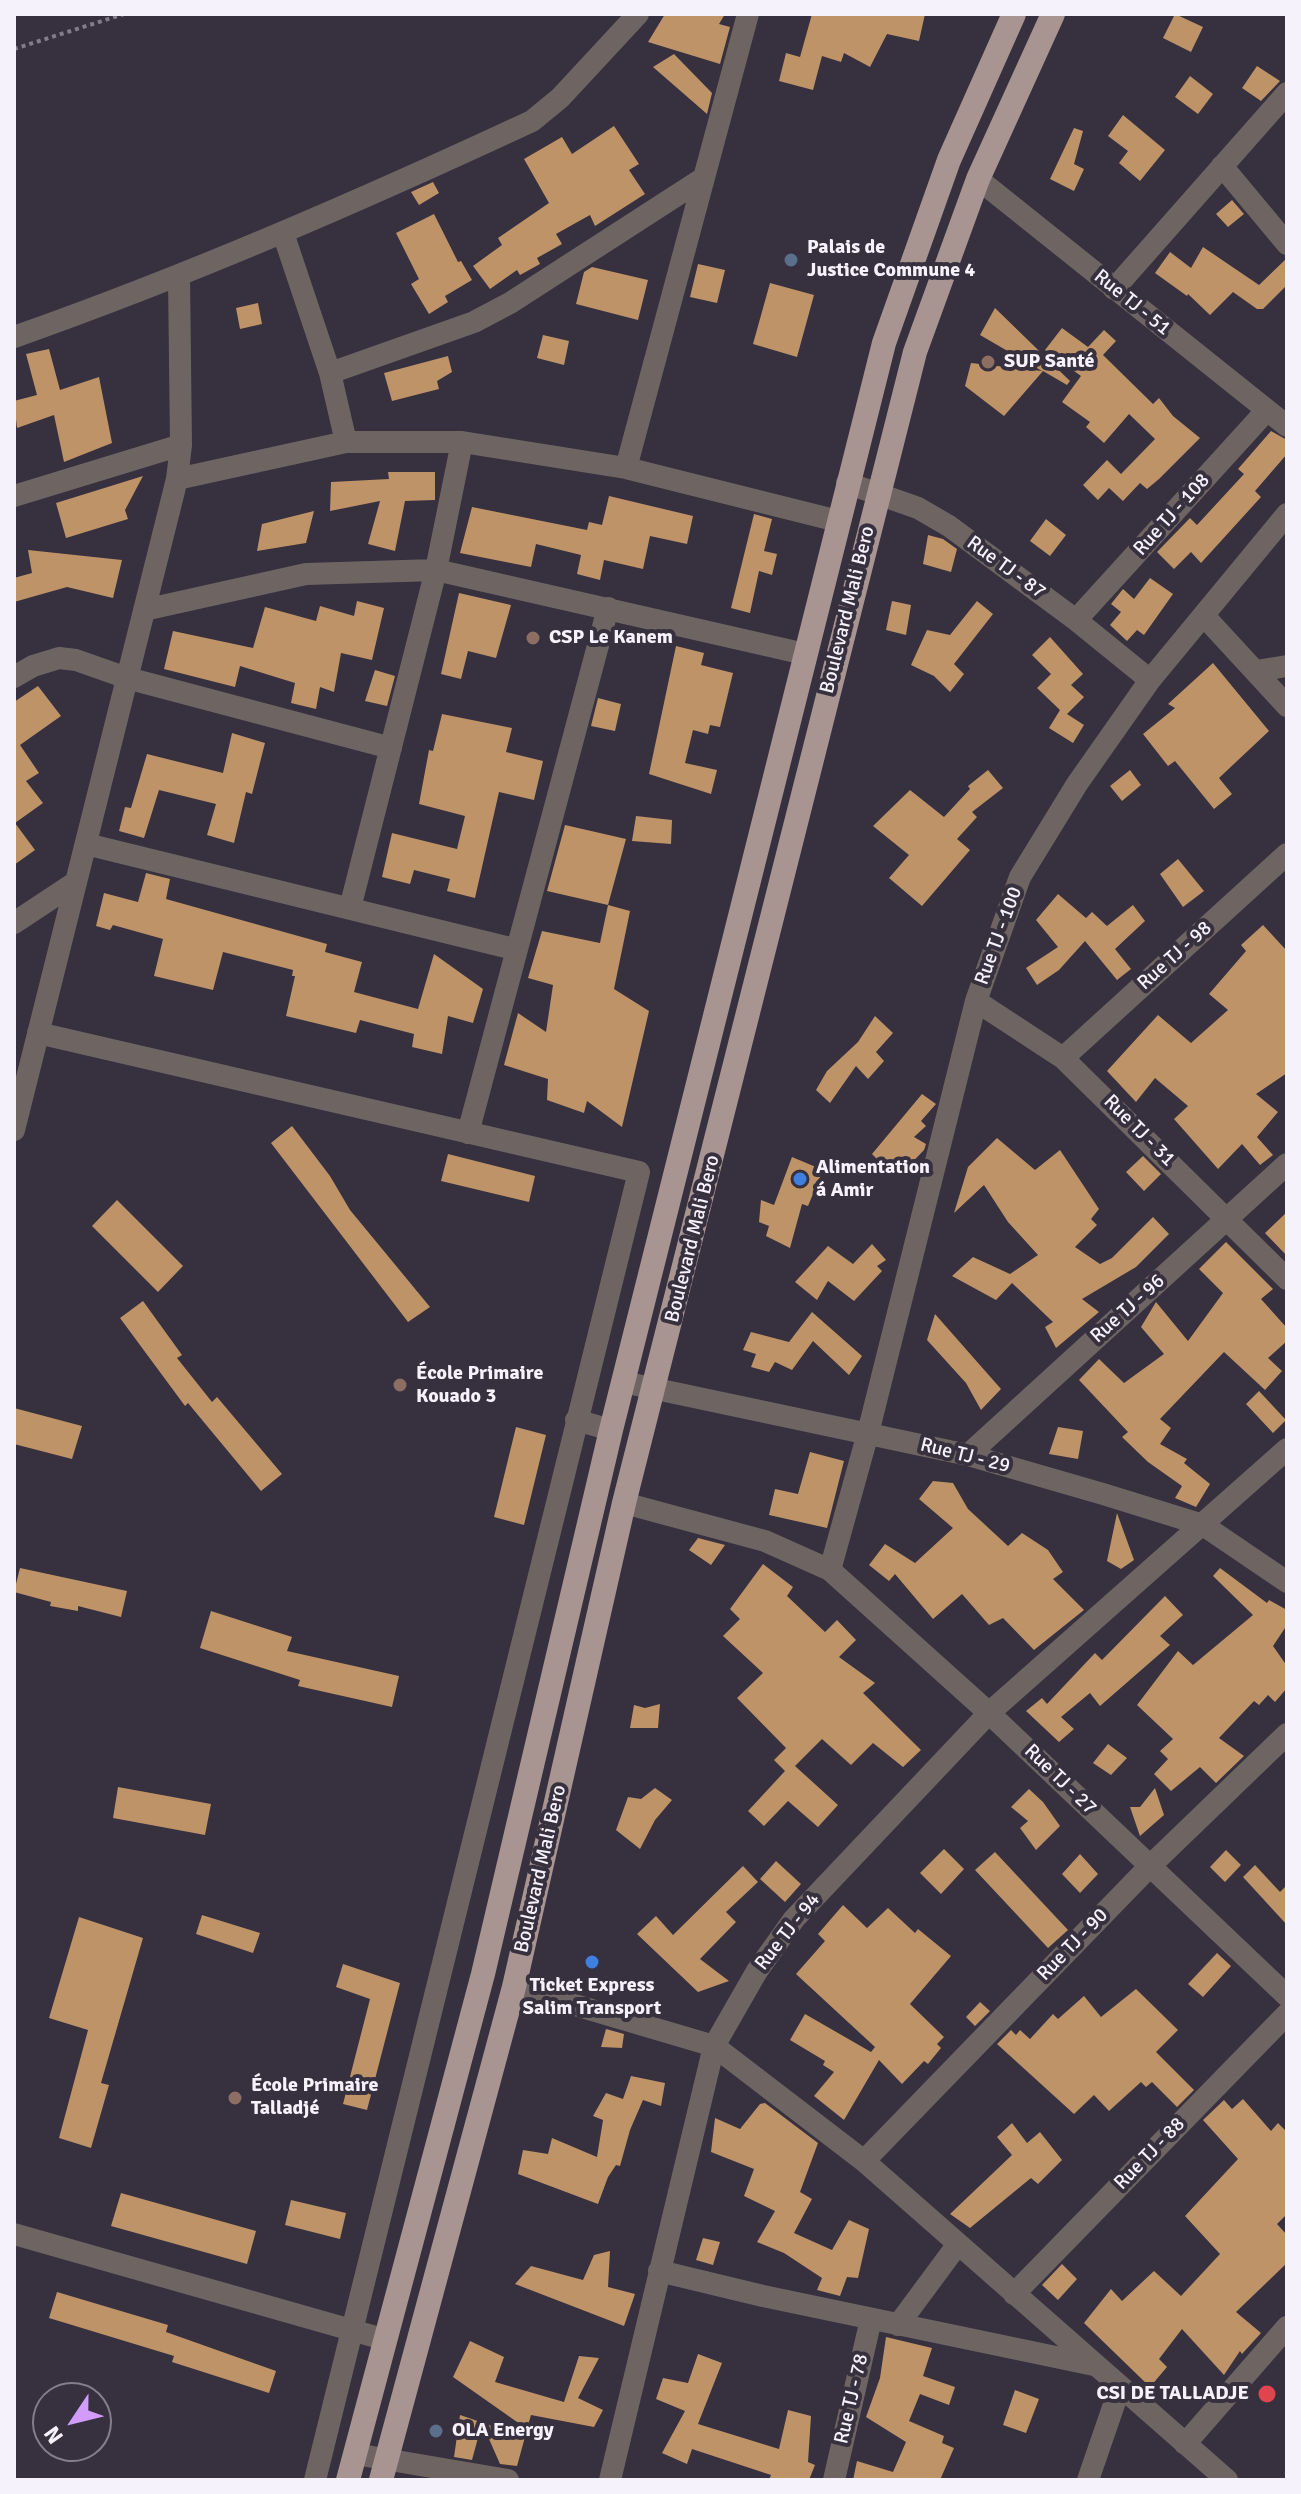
<!DOCTYPE html>
<html>
<head>
<meta charset="utf-8">
<style>
	body { margin:0 }
	#map { position:relative; width:1301px; height:2494px; overflow:hidden; background:#36303f; font-family:Signika,sans-serif }
	canvas { display:block }
	.frame { position:absolute; inset:0; border:16px solid #f6f2fc; pointer-events:none }
	.north { position:absolute; left:32px; top:2382px; width:80px; height:80px; box-sizing:border-box; background:#36303f; border:2px solid #837e8b; border-radius:50%; rotate:235deg; font-size:22px; font-weight:700; line-height:32px; text-align:center; color:#f6f2fc }
	.north::after { content:''; display:block; margin:auto; width:28px; height:36px; background:#d39cfc; clip-path:polygon(50% 0,100% 100%,50% 72%,0 100%) }
</style>
</head>
<body>
<div id="map">
<canvas width="1301" height="2494"></canvas>
<div class="frame"></div>
<div class="north">N</div>
</div>
<script>
const ctx = document.querySelector('canvas').getContext('2d');
ctx.lineJoin = 'round';
function paint(path, color) { ctx.fillStyle = color; ctx.fill(path, 'evenodd'); }
function stroke(path, color, width, dash) { ctx.strokeStyle = color; ctx.lineWidth = width; ctx.lineCap = dash ? 'butt' : 'round'; ctx.setLineDash(dash || []); ctx.stroke(path); }
function label(font, color, halo, rows, align = 'center') {
  ctx.font = font + ' Signika,sans-serif'; ctx.lineWidth = 8; ctx.setLineDash([]); ctx.textBaseline = 'middle'; ctx.strokeStyle = halo; ctx.fillStyle = color; for (const [text, x, y, turn = 0] of rows) {
    ctx.save(); ctx.translate(x, y); ctx.rotate((+turn || 0) * Math.PI / 180); ctx.textAlign = isNaN(turn) ? turn : align; if (halo) ctx.strokeText(text, 0, 0); ctx.fillText(text, 0, 0); ctx.restore();
  }
}
const building = new Path2D(`
	M665,14h60l-6,10 11,3 -10,37 -72,-22z
	M812,14h113l-6,27 -32,-7 -17,33 -26,-14 -3,9 -19,-6 -9,34 -34,-9 7,-28 14,4z
	M1175,14l28,13 -12,25 -28,-14z
	M674,54l38,39 -5,21 -54,-47z
	M1257,66l23,15 -19,20 -19,-13z
	M1190,76l23,18 -15,20 -23,-17z
	M1123,115l42,35 -25,31 -21,-18 9,-12 -20,-15z
	M614,126l25,38 -10,6 16,24 -50,32 -5,-11 -34,19 6,10 -25,14 3,6 -20,11 -3,-5 -27,19 -17,-23 29,-21 -4,-7 51,-35 -25,-44 38,-22 10,17z
	M1074,128l9,3 -9,33 10,5 -10,22 -24,-12z
	M433,182l6,11 -20,12 -8,-13z
	M1232,200l12,14 -16,13 -12,-13z
	M434,214l24,48 3,-1 11,19 -27,16 3,6 -19,12 -18,-30 8,-5 -23,-46z
	M1203,247l56,38 28,-27v27l-24,24h-6l-24,-17 -23,23 -22,-21 -1,2 -32,-23 15,-21 21,16z
	M698,264l27,6 -8,33 -27,-6z
	M592,267l56,13 -10,40 -62,-16 8,-32z
	M770,283l44,12 -17,62 -44,-13z
	M258,303l4,21 -22,5 -4,-21z
	M995,308l75,73 -3,4 -24,-14 -39,45 -39,-30 6,-23 71,8 -62,-36z
	M1062,328l26,19 16,-17 12,11 -13,14 50,49 6,-6 14,18 27,22 -41,41 -12,10 -7,-6 -17,18 -14,-13 -11,12 -15,-15 24,-25 14,14 34,-35 -26,-25 -25,29 -18,-16 4,-5 -28,-20 19,-26 -36,-26z
	M543,335l26,6 -5,24 -27,-7z
	M49,349l11,41 39,-13 13,66 -48,19 -10,-47 -37,13 -3,-27 23,-6 -11,-41z
	M448,356l4,16 -15,9 2,8 -47,12 -8,-28z
	M1271,431l16,9v14l-32,37 6,6 -60,66 -10,-11 -17,17 -17,-17 33,-34 7,7 47,-51 -6,-5z
	M388,472h47v28l-30,1 -10,50 -27,-7 12,-43 -50,10 1,-29 58,-3z
	M143,476l-18,34 3,9 -62,19 -10,-35z
	M609,496l84,20 -6,28 -37,-8 -7,33 -39,-9 -4,20 -23,-6 4,-19 -45,-11 -5,23 -71,-14 12,-46 115,23 2,-8 13,3z
	M314,511l-8,32 -49,8 5,-27z
	M754,514l18,5 -8,32 13,3 -5,21 -13,-4 -9,42 -19,-5z
	M1046,519l20,16 -16,21 -20,-15z
	M928,535l15,4 14,10 -6,23 -28,-8z
	M28,550l94,10 -9,38 -46,-11 -53,15v-24l18,-5z
	M1150,578l23,16 -29,41 -7,-5 -10,11 -17,-16 11,-13 -10,-8 12,-15 11,10z
	M459,593l52,12 -15,53 -28,-7 -7,28 -20,-5z
	M357,601l27,7 -12,52 -31,-7 -7,39 -14,-5 -4,22 -25,-6 4,-20 -55,-17 -5,21 -71,-18 9,-38 80,17 12,-41 51,14 4,-15 34,10z
	M892,601l19,4 -5,30 -20,-5z
	M977,601l16,13 -39,50 10,10 -14,18 -16,-16 -23,-11 16,-35 23,5z
	M1050,637l33,37 -12,11 13,12 -17,17 17,11 -11,18 -24,-15 11,-18 -23,-22 14,-14 -19,-19z
	M676,646l28,7 -3,12 32,8 -13,54 -10,-2 -2,9 -15,-4 -8,33 32,7 -6,24 -62,-20z
	M1213,663l56,68 -50,47 13,16 -18,15 -39,-48 -7,5 -25,-32 32,-26 -7,-4z
	M375,670l20,6 -8,30 -22,-5z
	M38,686l23,30 -41,29 19,28 -13,8 17,22 -28,20 20,27 -21,15v-163z
	M598,698l23,6 -6,27 -24,-5z
	M442,714l70,14 -6,24 37,9 -9,39 -35,-8 -24,106 -28,-7 3,-12 -36,-9 -4,14 -28,-7 10,-44 65,16 8,-33 -46,-12 10,-54 4,1z
	M232,733l33,10 -13,51 -6,-2 -12,51 -27,-8 9,-31 -57,-14 -15,48 -25,-7 6,-24 6,1 16,-54 76,19z
	M988,770l15,18 -31,24 5,5 -20,22 13,11 -48,56 -33,-28 20,-23 -36,-29 37,-36 34,27 26,-28 -2,-3z
	M1130,770l11,15 -19,16 -12,-15z
	M636,816l36,4 -1,24 -39,-3z
	M565,825l61,14 -18,66 -61,-14z
	M1178,859l26,32 -21,16 -23,-33z
	M146,873l24,6 -4,20 161,45 -2,8 37,10 -8,30 64,17 16,-55 49,35 -10,34 -25,-7 -6,38 -30,-7 2,-13 -54,-14 -4,13 -70,-17 9,-40h-3l1,-6 -70,-18 -10,38 -59,-14 9,-37 -50,-14 -3,5 -14,-4 8,-33 34,9z
	M1058,894l28,24 6,-6 15,14 26,-21 12,16 -30,28 16,20 -14,11 -32,-39 -26,29 -22,15 -11,-17 32,-21 -22,-27z
	M608,905l22,6 -16,78 35,22 -27,116 -35,-26 -3,12 -37,-13 1,-21 -44,-14 14,-52 28,19 7,-47 -25,-7 14,-47 58,12z
	M1263,925l24,26v122l-31,21 22,18 -21,25 16,18 -13,10 -18,-21 -24,25 -44,-50 14,-13 -33,-28 -19,24 -29,-31 51,-56 33,28 37,-33 -19,-16 37,-43 -5,-6z
	M875,1016l18,17 -17,19 8,9 -16,18 -12,-13 -26,37 -14,-13 11,-19 31,-29z
	M922,1094l14,10 -15,17 5,5 -12,11 12,7 -2,6 -25,26 -9,-12 -4,4 -14,-14z
	M292,1126l38,50 20,34 80,97 -22,15 -137,-179z
	M997,1138l38,32 25,-20 39,59 -8,10 6,6 -22,22 25,17 12,-6 41,-41 16,17 -33,33 -54,32 17,13 -43,36 -11,-21 8,-5 -41,-39 -16,17 -44,-24 21,-19 37,17 28,-19 -30,-33 -24,-37 -30,28 14,-46z
	M448,1154l87,22 -6,26 -88,-21z
	M1143,1156l18,18 -17,17 -18,-19z
	M792,1157l31,13 -15,36 -6,-2 -12,44 -24,-12 3,-10 -10,-4 2,-22 13,5z
	M117,1200l66,66 -25,26 -66,-66z
	M1287,1212v44l-22,-23z
	M1226,1242l47,47 -12,10 26,29v13l-19,17 14,13 -17,19 -41,-38 -64,67 11,9 -11,16 27,15 -3,4 26,21 -14,23 -21,-9 7,-12 -34,-24 -26,-25 6,-5 -49,-52 20,-21 25,24 40,-29 -23,-27 15,-25 32,39 35,-48 -24,-24z
	M872,1244l14,16 -9,6 5,5 -28,30 -26,-20 -11,19 -22,-18 33,-36 25,18z
	M143,1301l39,54 -5,3 35,44 5,-5 65,77 -21,17 -73,-88 -3,3 -65,-88z
	M812,1312l50,44 -13,19 -36,-34 -21,29 -17,-8 -6,10 -18,-5 5,-13 -13,-4 8,-18 38,10z
	M935,1314l66,75 -20,21 -15,-27 -39,-43z
	M1259,1391l27,29 -13,13 -27,-29z
	M14,1408l68,18 -10,33 -58,-15z
	M516,1427l30,8 -22,90 -30,-8z
	M1058,1427l25,4 -5,28 -29,-5z
	M810,1452l34,9 -17,67 -58,-13 6,-26 23,5z
	M933,1481l20,2 15,26 40,37 14,-13 26,17 15,22 -10,7 31,31 -50,40 -31,-32 -14,7 -27,-31 -29,25 -38,-45 -6,7 -20,-16 16,-21 30,19 38,-35 -34,-29z
	M1117,1513l17,47 -13,9 -14,-8z
	M698,1538l27,7 -14,20 -22,-15z
	M763,1564l30,23 -6,9 38,36 12,-12 19,20 -17,17 36,26 -12,10 58,57 -18,17 -30,-24 -22,22 -29,-26 -27,27 43,39 -20,22 -30,-26 -24,25 -16,-15 37,-40 -11,-11 12,-12 -49,-50 26,-25 -40,-37 17,-17 -10,-10z
	M20,1568l107,23 -6,26 -43,-11v5l-28,-5 1,-4 -37,-10z
	M1220,1568l47,35 2,-3 18,10v15l-14,21 14,20v22l-12,14 -7,-7 -9,10 -5,-4 -35,37 25,18 -28,27 -16,-16 -29,24 -17,-17 14,-15 -8,-8 13,-12 -36,-34 41,-54 15,14 60,-50 -40,-39z
	M1165,1596l18,19 -23,21 10,9 -70,61 -10,-13 -29,24 13,12 -15,13 -33,-31 16,-13 5,6 48,-51 7,7z
	M211,1611l81,26 -5,14 112,25 -7,31 -94,-21 2,-6 -100,-32z
	M660,1704l-2,24h-28l4,-23 11,3z
	M1108,1744l19,14 -16,17 -18,-12z
	M118,1787l93,17 -6,31 -92,-17z
	M655,1788l17,12 -17,20 -15,29 -24,-19 12,-33 13,2z
	M1155,1788l9,27 -24,21 -10,-29h10z
	M1029,1789l14,13 17,24 -24,24 -16,-22 8,-7 -17,-14z
	M944,1849l20,20 -23,25 -21,-21z
	M1226,1850l15,15 -16,17 -15,-15z
	M995,1852l73,78 -20,18 -73,-78z
	M1080,1854l18,20 -18,19 -18,-19z
	M776,1861l25,23 -16,18 -25,-23z
	M1255,1865l25,27 7,-7v40l-44,-48z
	M743,1866l15,16 -32,30 10,10 -36,37 29,22 -31,11 -61,-58 19,-18 17,19z
	M843,1905l24,23 21,-20 27,25 3,-4 33,27 -41,48 34,33 -7,7 4,4 -13,16 -4,-3 -22,23 -23,-24 -35,60 -30,-24 20,-24 -11,-7 2,-4 -35,-21 15,-26 66,38 4,-5 -79,-73 29,-33 -7,-7z
	M202,1915l58,18 -7,20 -57,-19z
	M79,1917l64,21 -42,145 8,2 -18,63 -32,-10 29,-108 -39,-12z
	M1217,1953l14,13 -28,31 -15,-13z
	M343,1964l57,19 -33,127 -24,-6 27,-105 -34,-12z
	M1136,1989l42,41 -22,22 38,38 -17,17 -25,-25 -6,5 -5,-5 -32,29 -15,-16 -20,19 -77,-70 14,-14 5,5 4,-5 10,9 23,-25 5,5 26,-23 17,21z
	M980,2002l10,9 -15,15 -9,-9z
	M606,2029l18,5 -2,14 -21,-1z
	M631,2076l34,7 -4,23 -18,-6 -13,30 -10,36 -4,-1 -8,12 -10,27 -80,-30 5,-24 25,4 4,-16 45,19 6,-37 -10,-4 13,-23 17,6z
	M1243,2099l28,32 7,-8 9,9v82l-10,10 10,11v28l-51,49 25,21 -19,21 -2,-3 -16,24 -42,-46 -23,30 8,8 -17,20 -66,-64 27,-34 11,12 32,-30 27,25 39,-42 -35,-38 53,-57 -35,-39 21,-20 8,9z
	M765,2103l53,40 -18,49 12,7 -18,34 38,17 17,-30 20,9 -11,49 -11,-1 -7,19 -23,-6 5,-12 -38,-25 -27,-11 18,-31 -31,-15 10,-27 -43,-17 4,-34 25,11 20,-25z
	M1012,2123l15,20 13,-11 22,28 -24,24 -7,-6 -61,50 -20,-14 62,-59 -15,-18z
	M121,2193l135,38 -9,33 -136,-38z
	M291,2200l55,13 -6,26 -55,-14z
	M703,2238l17,4 -7,23 -17,-5z
	M610,2251l-2,36 27,7 -11,32 -109,-42 16,-18 52,14 11,-25z
	M1062,2264l15,15 -19,21 -16,-15z
	M57,2292l111,33 -2,7 110,39 -7,22 -97,-31 2,-6 -125,-38z
	M886,2337l46,11 -9,28 32,11 -6,18 -29,-11 -11,27 35,15 -2,7 12,5 -14,32h-87l4,-19 36,11 13,-30 -40,-25 14,-39z
	M470,2341l34,16 -9,25 69,20 15,-46 20,2 -21,40 25,12 -9,17 -63,-12 -4,14 -74,-52z
	M698,2354l24,9 -24,61 81,25 9,-39 23,6 -3,46 7,3 -6,15h-40l2,-5 -79,-26 -5,15 -25,-11 23,-42 -29,-12 7,-21 25,5z
	M1015,2390l24,9 -13,34 -23,-8z
	M460,2415l65,22 -8,29 -17,-2 -18,-41 -10,37 -18,-3z`);
const path = new Path2D(`
	M14,49l110,-35`);
const street = new Path2D(`
	M1222,166l65,78
	M978,179l309,247
	M283,233l47,140 16,69
	M1114,289l173,-196
	M14,337c176,-62 348,-137 518,-216l28,-23 78,-84
	M330,373l144,-51 36,-19 192,-124
	M626,468l122,-454
	M177,479l169,-37h116l164,26 212,53
	M847,483l71,25 31,18 127,94 74,60
	M14,496l167,-51
	M144,610l162,-36 130,-4 369,84
	M1205,617l82,89
	M1076,620l191,-210
	M1256,671l31,-5
	M14,677l19,-11 26,-8 17,2 51,18 264,70
	M86,844l428,105
	M350,908l86,-338 26,-128
	M14,923l62,-41
	M976,1001l87,57 224,221
	M38,1033l601,139 -324,1308
	M1063,1058l224,-204
	M14,1130l163,-651 4,-34 -2,-169
	M468,1133l140,-525
	M623,1382l345,73 135,39 100,31 84,57
	M576,1420l35,10
	M968,1455l319,-291
	M624,1503l141,38 65,29 159,143 298,283
	M830,1570l38,-137 108,-432 44,-124 57,-93 73,-104 137,-166
	M514,1987l200,59 150,115 363,319
	M864,2161l286,-295 137,-132
	M14,2234l369,105
	M659,2271l104,25 331,69
	M1014,2294l273,-280
	M898,2325l60,-81
	M1185,2444l102,-117
	M355,2454l153,26
	M610,2480l104,-434 43,-75 37,-52 195,-206 298,-264
	M834,2480l37,-161
	M1088,2480l32,-93`);
const primary = new Path2D(`
	M348,2480l135,-506 128,-544 273,-1087 65,-183 65,-146
	M381,2480l133,-493 110,-484 291,-1151 63,-173 75,-165`);
const markers = [
	[791,260,8,"#5c6f8a"],
	[988,362,8,"#8d6e63"],
	[533,638,8,"#8d6e63"],
	[800,1179,8,"#3f7fe0"],
	[400,1385,8,"#8d6e63"],
	[592,1962,8,"#3f7fe0"],
	[235,2098,8,"#8d6e63"],
	[1267,2394,10,"#e0444e"],
	[436,2431,8,"#5c6f8a"]
];
const poiNames = [
	["Palais de",807,248],
	["Justice Commune 4",807,271],
	["SUP Santé",1004,362],
	["CSP Le Kanem",549,638],
	["Alimentation",816,1168],
	["á Amir",816,1191],
	["École Primaire",416,1374],
	["Kouado 3",416,1397],
	["Ticket Express",592,1986,"center"],
	["Salim Transport",592,2009,"center"],
	["École Primaire",251,2086],
	["Talladjé",251,2109],
	["CSI DE TALLADJE",1249,2394,"right"],
	["OLA Energy",452,2431]
];
const streetNames = [
	["Rue TJ - 51",1132,303,39],
	["Rue TJ - 108",1172,515,-48],
	["Rue TJ - 87",1006,568,36],
	["Boulevard Mali Bero",848,610,-76],
	["Rue TJ - 100",999,936,-70],
	["Rue TJ - 98",1175,956,-42],
	["Rue TJ - 31",1139,1131,45],
	["Boulevard Mali Bero",693,1239,-76],
	["Rue TJ - 96",1128,1309,-42],
	["Rue TJ - 29",965,1456,14],
	["Rue TJ - 27",1060,1780,44],
	["Boulevard Mali Bero",541,1869,-77],
	["Rue TJ - 94",788,1932,-52],
	["Rue TJ - 90",1073,1945,-46],
	["Rue TJ - 88",1150,2154,-46],
	["Rue TJ - 78",852,2399,-77]
];
paint(building, '#bf9368');
stroke(path, '#827d8a', 4, [4, 4]);
stroke(street, '#6e6563', 22);
stroke(primary, '#a89592', 24);
for (const [x, y, r, color] of markers) { const dot = new Path2D(); dot.arc(x, y, r, 0, 2 * Math.PI); ctx.fillStyle = color; ctx.fill(dot); stroke(dot, '#36303f', 3); }
label('bold 20px', '#f6f2fc', '#36303f', poiNames, 'left');
label('20px', '#f6f2fc', '#36303f', streetNames);
</script>
</body>
</html>
